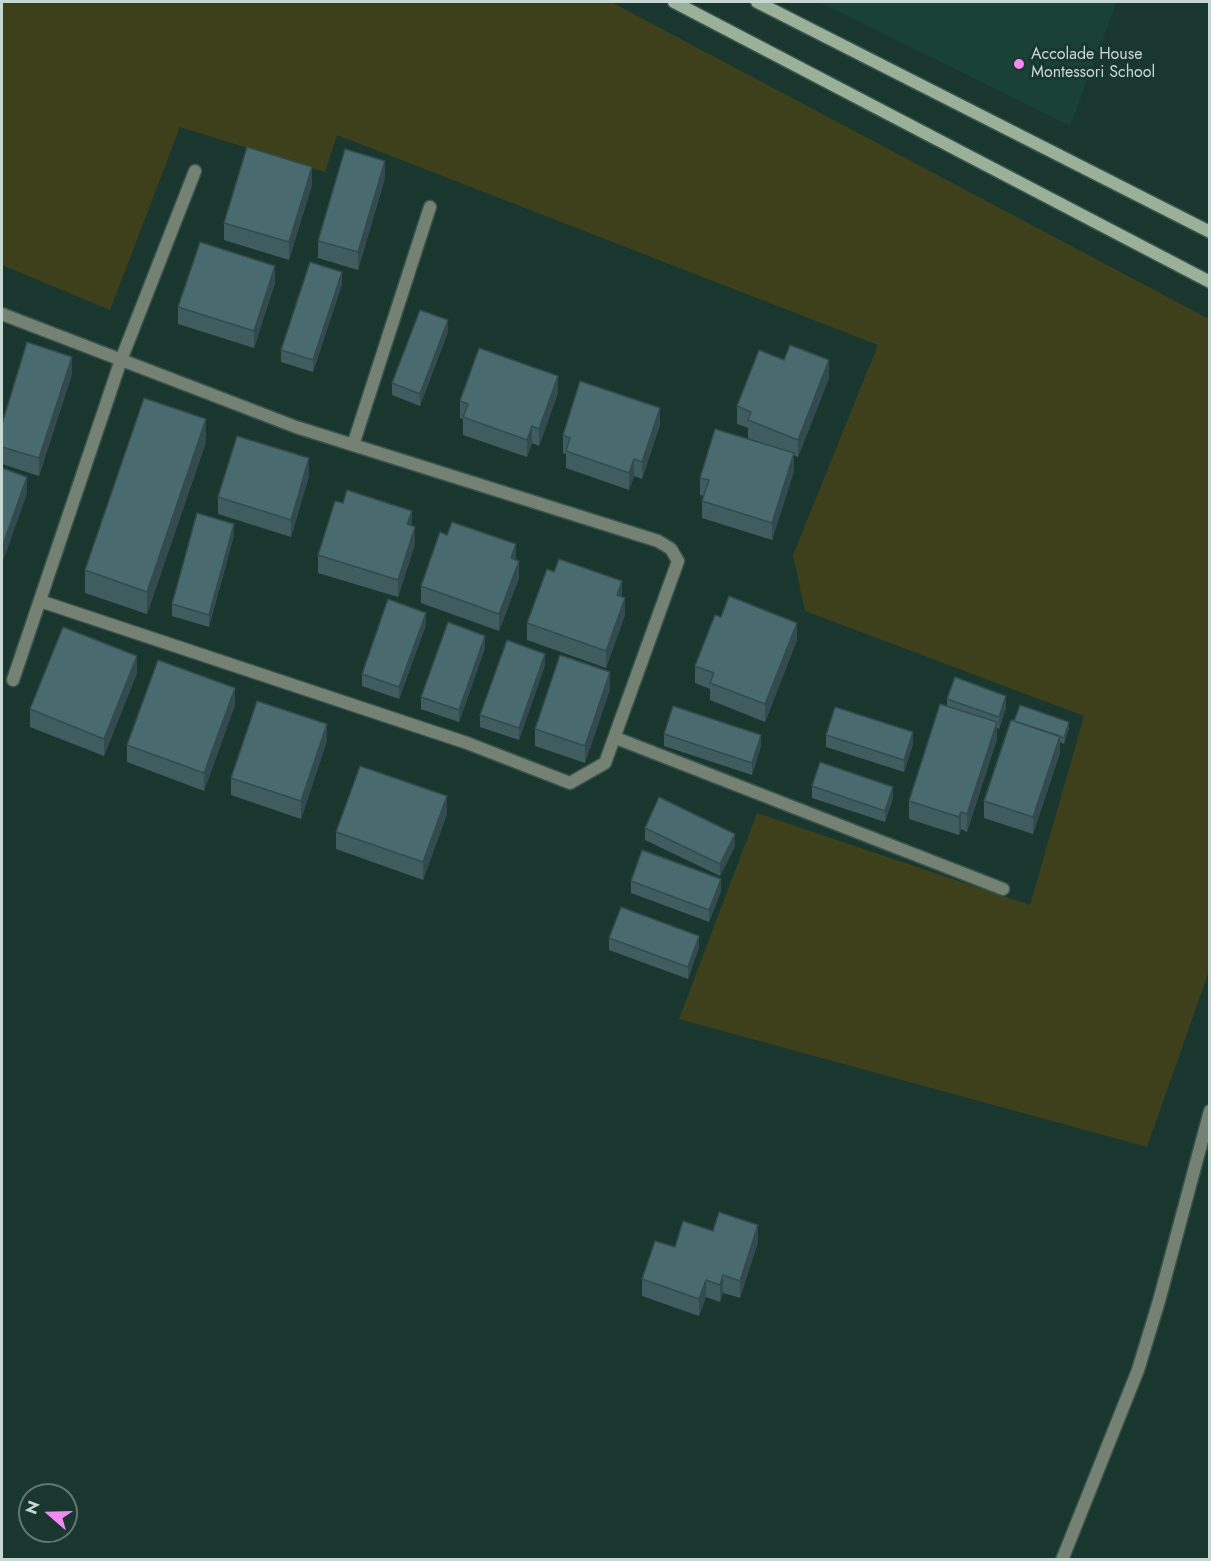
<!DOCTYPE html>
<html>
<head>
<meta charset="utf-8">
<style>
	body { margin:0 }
	#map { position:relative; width:1211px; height:1561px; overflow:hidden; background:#19372f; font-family:Jost,sans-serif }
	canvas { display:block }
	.frame { position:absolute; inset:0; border:3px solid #c7d8d2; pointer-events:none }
	.north { position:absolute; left:18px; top:1483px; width:60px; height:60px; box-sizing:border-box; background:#19372f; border:2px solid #5f7770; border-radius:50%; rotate:290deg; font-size:16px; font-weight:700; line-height:24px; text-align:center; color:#c7d8d2 }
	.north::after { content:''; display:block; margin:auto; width:21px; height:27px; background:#f38af1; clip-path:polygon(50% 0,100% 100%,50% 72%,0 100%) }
</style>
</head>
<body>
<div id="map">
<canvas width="1211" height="1561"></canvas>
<div class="frame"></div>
<div class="north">N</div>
</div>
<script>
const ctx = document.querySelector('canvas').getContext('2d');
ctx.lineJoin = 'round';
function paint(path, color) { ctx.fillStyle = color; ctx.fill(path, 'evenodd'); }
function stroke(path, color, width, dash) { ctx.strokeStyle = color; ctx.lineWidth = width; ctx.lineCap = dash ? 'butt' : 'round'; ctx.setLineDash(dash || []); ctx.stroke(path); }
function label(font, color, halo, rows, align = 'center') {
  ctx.font = font + ' Jost,sans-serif'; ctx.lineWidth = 6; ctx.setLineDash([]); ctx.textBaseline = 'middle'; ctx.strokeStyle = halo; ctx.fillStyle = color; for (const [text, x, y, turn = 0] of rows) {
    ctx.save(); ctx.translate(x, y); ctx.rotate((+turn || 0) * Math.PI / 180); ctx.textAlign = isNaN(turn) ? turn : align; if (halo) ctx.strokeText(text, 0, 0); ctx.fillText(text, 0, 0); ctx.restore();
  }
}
const built = new Path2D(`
	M819,2h298l-47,124z`);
const green = new Path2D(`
	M2,2h609l598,317v652l-62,176 -468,-128 78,-206 273,92 54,-189 -279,-105 -12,-56 85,-210 -541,-210 -12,37 -145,-45 -70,183 -108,-45z`);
const lane = new Path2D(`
	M1062,1560l76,-190 21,-69 51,-190`);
const street = new Path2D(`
	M2,314l294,113 362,114 13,8 7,12 -73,202 -35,20 -103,-40 -427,-142
	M353,445l77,-238
	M13,680l108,-320 74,-189
	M616,738l387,151`);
const secondary = new Path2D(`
	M674,2l536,280
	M757,2l453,230`);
const wall = new Path2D(`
	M385,178l-27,92 -40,-12v-17z
	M312,185l-23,75 -65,-20v-17z
	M275,283l-21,65 -76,-24v-17z
	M342,284l-29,88 -32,-10v-12z
	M448,332l-28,74 -28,-11v-12z
	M72,374l-33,102 -37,-12v-40z
	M829,378l-31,79 -4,-2v16l-22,69 -70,-22v-17l2,-5 -4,-1v-17l65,-34 -17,-6v-10l-11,-4v-18z
	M558,393l-19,53 -7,-3 -5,14 -64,-22v-16l-3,-1v-17z
	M660,425l-18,54 -8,-3 -5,14 -63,-22v-14l-3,-1v-18z
	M206,442l-59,172 -62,-21v-23z
	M309,476l-18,61 -73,-23v-17z
	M412,525l3,19 -17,53 -80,-24v-18z
	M234,535l-25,92 -37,-11v-12z
	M519,578l-20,53 -78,-28v-17z
	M622,597l3,18 -19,53 -79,-28v-17z
	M426,625l-27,74 -37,-13v-12z
	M797,640l-32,82 -55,-22v-11l-15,-6v-17z
	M485,648l-26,74 -38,-13v-12z
	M545,665l-26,75 -39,-13v-12z
	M137,673l-33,83 -74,-29v-18z
	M610,689l-25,74 -50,-17v-17z
	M947,699l59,9 -7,21 -2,-1v11l-30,93 -6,-3 -2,6 -50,-16v-18l38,-95z
	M235,705l-31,86 -77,-29v-17z
	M1014,721l55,7 -5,16 -4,-2v11l-27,81 -49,-16v-17z
	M664,734l97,12 -9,29 -88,-29z
	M826,735l87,9 -9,28 -78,-25z
	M327,741l-26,78 -70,-24v-17z
	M812,786l81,12 -8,24 -73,-24z
	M447,814l-24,66 -87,-31v-17z
	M645,828l90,18 -15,30 -75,-36z
	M631,881l90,10 -12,31 -78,-29z
	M609,938l90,9 -11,32 -79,-29z
	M713,1231l45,11 -18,56 -17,-5 -3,9 -14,-5 -7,19 -57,-20v-17z`);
const shadedWall = new Path2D(`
	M385,161v17l-27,92v-18z
	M312,167v18l-23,75v-18z
	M275,266v17l-21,65v-17z
	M342,272v12l-29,88v-12z
	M448,320v12l-28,74v-12z
	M72,357v17l-33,102v-18z
	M829,360v18l-31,79v-17z
	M558,376v17l-19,53v-17z
	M660,408v17l-18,54v-17z
	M206,419v23l-59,172v-22z
	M532,426v17l-5,14v-17z
	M794,453v18l-22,69v-17z
	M309,458v18l-18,61v-17z
	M634,459v17l-5,14v-17z
	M27,477v17l-25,70v-17z
	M412,511v17l-5,-4z
	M234,524v11l-25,92v-12z
	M415,527v17l-17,53v-17z
	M516,544v18l-5,-4z
	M519,561v17l-20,53v-17z
	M622,581v17l-5,-3z
	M625,598v17l-19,53v-17z
	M426,613v12l-27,74v-12z
	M797,623v17l-32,82v-18z
	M485,636v12l-26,74v-12z
	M545,654v11l-26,75v-12z
	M137,656v17l-33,83v-17z
	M610,672v17l-25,74v-17z
	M235,688v17l-31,86v-18z
	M1006,696v12l-7,21v-12z
	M997,722v17l-30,93v-18z
	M1069,722v6l-5,16v-6z
	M327,724v17l-26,78v-18z
	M913,732v12l-9,28v-12z
	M761,735v11l-9,29v-12z
	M1060,736v17l-27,81v-17z
	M893,787v11l-8,24v-11z
	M447,796v18l-24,66v-18z
	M961,812v17l-2,6v-18z
	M735,834v12l-15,30v-12z
	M721,879v12l-12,31v-12z
	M699,936v11l-11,32v-12z
	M758,1225v17l-18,56v-17z
	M723,1275v18l-3,9v-17z
	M706,1280v17l-7,19v-17z`);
const building = new Path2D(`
	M247,147l65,20 -23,75 -65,-19z
	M345,149l40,12 -27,91 -40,-11z
	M200,242l75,24 -21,65 -76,-24z
	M310,262l32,10 -29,88 -32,-10z
	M420,310l28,10 -28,74 -28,-11z
	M27,342l45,15 -33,101 -37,-11v-23z
	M790,345l39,15 -31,80 -50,-20 3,-8 -14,-6 22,-56 25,10z
	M479,348l79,28 -19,53 -7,-3 -5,14 -64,-23 5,-13 -8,-3z
	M580,381l80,27 -18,54 -8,-3 -5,14 -63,-22 4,-13 -7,-3z
	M144,398l62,21 -59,173 -62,-22z
	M715,429l79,24 -22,70 -70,-22 7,-21 -9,-2z
	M237,436l72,22 -18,62 -73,-23z
	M2,468l25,9 -25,70z
	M347,490l65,21 -5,13 8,3 -17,53 -80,-25 17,-54 8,2z
	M197,513l37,11 -25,91 -37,-11z
	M452,522l64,22 -5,14 8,3 -20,53 -78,-28 19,-54 7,3z
	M559,559l63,22 -5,14 8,3 -19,53 -79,-28 20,-54 7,3z
	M729,596l68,27 -32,81 -55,-21 4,-10 -19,-7 20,-51 6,2z
	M388,599l38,14 -27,74 -37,-13z
	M448,622l37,14 -26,74 -38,-13z
	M63,627l74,29 -33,83 -74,-30z
	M507,640l38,14 -26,74 -39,-13z
	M560,655l50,17 -25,74 -50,-17z
	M158,660l77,28 -31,85 -77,-28z
	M955,677l51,19 -7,21 -52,-18z
	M257,701l70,23 -26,77 -70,-23z
	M940,704l57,18 -30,92 -6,-2 -2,5 -50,-16z
	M1020,705l49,17 -5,16 -50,-17z
	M673,706l88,29 -9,28 -88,-29z
	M835,707l78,25 -9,28 -78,-25z
	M1011,720l49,16 -27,81 -49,-16z
	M820,762l73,25 -8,24 -73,-25z
	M360,766l87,30 -24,66 -87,-30z
	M659,797l76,37 -15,30 -75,-36z
	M642,850l79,29 -12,31 -78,-29z
	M621,907l78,29 -11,31 -79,-29z
	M719,1212l39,13 -18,56 -17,-6 -3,10 -14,-5 -7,19 -57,-20 13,-38 20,6 8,-26 30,10z`);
const markers = [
	[1019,64,6,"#f38af1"]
];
const poiNames = [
	["Accolade House",1031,55],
	["Montessori School",1031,73]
];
paint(built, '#194136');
paint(green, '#3e401c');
stroke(lane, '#38544c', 15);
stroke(street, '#38544c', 15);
stroke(secondary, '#38544c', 15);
stroke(lane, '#758273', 12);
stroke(street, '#758273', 12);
stroke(secondary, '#9bb098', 12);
paint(wall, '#3f5c5f');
paint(shadedWall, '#334b4e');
paint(building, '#496b6f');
stroke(building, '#334b4e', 1.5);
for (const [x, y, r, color] of markers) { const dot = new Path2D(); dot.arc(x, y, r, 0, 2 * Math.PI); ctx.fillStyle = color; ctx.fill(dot); stroke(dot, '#19372f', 2); }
label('16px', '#c7d8d2', '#19372f', poiNames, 'left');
</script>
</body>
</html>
